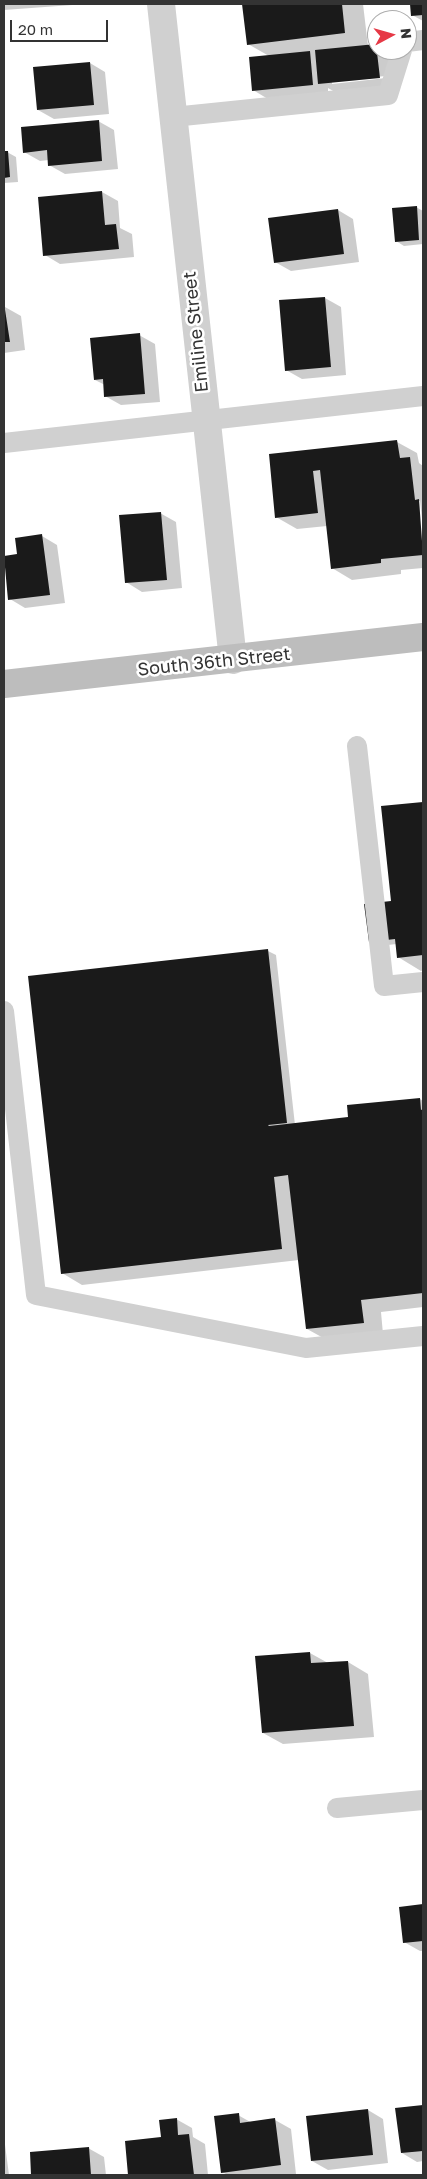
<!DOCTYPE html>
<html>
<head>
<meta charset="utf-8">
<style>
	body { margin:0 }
	#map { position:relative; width:427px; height:2179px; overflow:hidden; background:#fff; font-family:"Golos Text",sans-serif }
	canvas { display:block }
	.frame { position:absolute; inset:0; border:5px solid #333; pointer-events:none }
	.north { position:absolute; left:367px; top:10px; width:50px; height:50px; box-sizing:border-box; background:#fff; border:1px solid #adadad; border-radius:50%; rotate:84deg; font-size:14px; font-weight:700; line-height:20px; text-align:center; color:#333 }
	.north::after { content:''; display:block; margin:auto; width:18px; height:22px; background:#e63946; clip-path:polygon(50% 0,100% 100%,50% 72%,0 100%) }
	.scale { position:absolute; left:10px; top:20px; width:98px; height:22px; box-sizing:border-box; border:2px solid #333; border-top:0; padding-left:6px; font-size:15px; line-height:18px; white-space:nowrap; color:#333; -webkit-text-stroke:4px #fff; paint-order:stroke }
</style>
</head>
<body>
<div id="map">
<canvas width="427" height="2179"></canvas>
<div class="frame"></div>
<div class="north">N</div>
<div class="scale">20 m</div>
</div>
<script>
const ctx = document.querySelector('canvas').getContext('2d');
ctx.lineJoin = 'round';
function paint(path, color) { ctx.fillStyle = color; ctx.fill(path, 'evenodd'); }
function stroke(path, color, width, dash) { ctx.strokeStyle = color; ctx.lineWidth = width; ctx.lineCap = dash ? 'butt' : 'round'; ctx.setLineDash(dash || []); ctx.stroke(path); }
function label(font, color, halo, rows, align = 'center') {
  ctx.font = font + ' "Golos Text",sans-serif'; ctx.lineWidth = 5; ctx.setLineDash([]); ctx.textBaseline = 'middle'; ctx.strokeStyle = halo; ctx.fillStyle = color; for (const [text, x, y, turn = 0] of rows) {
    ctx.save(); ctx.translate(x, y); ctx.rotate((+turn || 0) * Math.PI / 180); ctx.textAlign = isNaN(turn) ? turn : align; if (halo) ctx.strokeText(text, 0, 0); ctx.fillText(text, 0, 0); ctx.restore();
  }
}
const shadow = new Path2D(`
	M4,4h82l-82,6z
	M243,4h120l5,42 8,-1 1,5h7l7,4 4,32 -60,6 -7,-4v5l-60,6 -15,-9 16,-34 -21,-12zM386,76v2l-54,6v-3z
	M411,4h12v17l-11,-6z
	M90,63l15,9 4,42 -55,5 -16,-9z
	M98,121l16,9 4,39 -53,5 -16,-9v-5l-9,1 -16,-9z
	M7,152l9,5 2,25 -14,1v-30z
	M102,192l16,9 2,27 12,6 2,23 -74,7 -15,-9z
	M416,207l7,4v33l-19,2 -8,-5z
	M338,210l15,9 6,43 -68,9 -16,-9z
	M325,298l16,9 5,68 -44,4 -16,-9 -5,-69z
	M5,307l16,9 4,34 -21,3z
	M139,335l16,9 5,58 -39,3 -16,-9v-11l-10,-5z
	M397,442l20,11 2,10 4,3v62l-3,-27h-2l5,67 -22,2v4l-49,6 -20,-12 -5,-42 -30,3 -21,-12 -6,-62z
	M160,513l16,9 6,66 -40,4 -16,-10z
	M42,536l15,9 8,58 -40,5 -15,-9 -6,-42 15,-1z
	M423,803v167l-2,1 -23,-14 -1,-13 -19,2 15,-44 -10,-95z
	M268,951l8,4 19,170 57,-7 68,-19 3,2v206l-42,5 2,22 -56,6 -20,-11 -8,-69 -217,25 -20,-12z
	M310,1653l18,10 20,-1 20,12 6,63 -91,7 -20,-11z
	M423,1905v46h-3l-16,-9 -4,-34z
	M423,2106v55l-6,1 -15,-9 -5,-44z
	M368,2110l15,9 5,44 -60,7 -16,-9z
	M238,2115l14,8 23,-3 16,9 5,45 -68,1 -6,-3z
	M176,2119l16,9 1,9 12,7 3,31h-78l-4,-33 36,-4z
	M4,2137l5,38h-5z
	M88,2148l16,9 2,18h-73l-2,-22z`);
const building = new Path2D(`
	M242,4h100l3,29 -98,12z
	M410,4h13v11l-12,1z
	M376,44l4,34 -62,6 -3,-34z
	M310,51l3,34 -61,6 -3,-34z
	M90,62l4,43 -57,5 -4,-43z
	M99,120l3,41 -54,5 -1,-16 -24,3 -2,-26z
	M4,151h4l2,26 -6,1z
	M102,191l3,34 11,-1 3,25 -76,7 -5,-59z
	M417,206l2,34 -24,2 -3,-34z
	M338,209l6,45 -70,9 -6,-45z
	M325,297l6,70 -46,4 -6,-71z
	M4,303l6,39h-6z
	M140,333l5,61 -41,3 -1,-18 -9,1 -4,-42z
	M397,440l3,18 10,-1 5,43 4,-1 4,56 -42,4v4l-50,6 -11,-99 -7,1 5,42 -43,5 -6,-64z
	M161,512l6,68 -42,3 -6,-68z
	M42,534l8,61 -42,5 -4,-44 13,-2 -2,-16z
	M423,802v153l-26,3 -2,-19 -26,3 -5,-38 27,-3 -10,-95z
	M268,949l19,174 -19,2 1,1 79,-9 -1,-12 73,-7 1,12 2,-1v184l-62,7 3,23 -58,6 -18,-154 -14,2 8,72 -221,25 -33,-298z
	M310,1652l1,11 37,-2 6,65 -92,7 -7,-77z
	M423,1904v37l-20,2 -4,-36z
	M423,2105v46l-22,2 -6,-45z
	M368,2109l5,46 -62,6 -5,-45z
	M239,2113l1,10 35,-5 6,47 -60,8 -7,-57z
	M177,2118l1,17 11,-1 5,41h-66l-3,-34 36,-4 -2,-17z
	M89,2147l2,28h-60l-1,-23z`);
const lane = new Path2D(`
	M407,42l16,-2
	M173,117l215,-22 14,-45
	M4,443l419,-47
	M357,746l27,240 39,-4
	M4,1011l32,284 270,53 117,-12
	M337,1808l86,-8`);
const street = new Path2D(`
	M161,4l72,656`);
const secondary = new Path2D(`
	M4,684l419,-47`);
const streetNames = [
	["Emiline Street",196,332,-96],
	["South 36th Street",214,662,-6]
];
paint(shadow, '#0003');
paint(building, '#1a1a1a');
stroke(lane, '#d0d0d0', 20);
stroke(street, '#d0d0d0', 28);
stroke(secondary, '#bdbdbd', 28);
label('18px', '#333', '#fff', streetNames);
</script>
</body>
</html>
